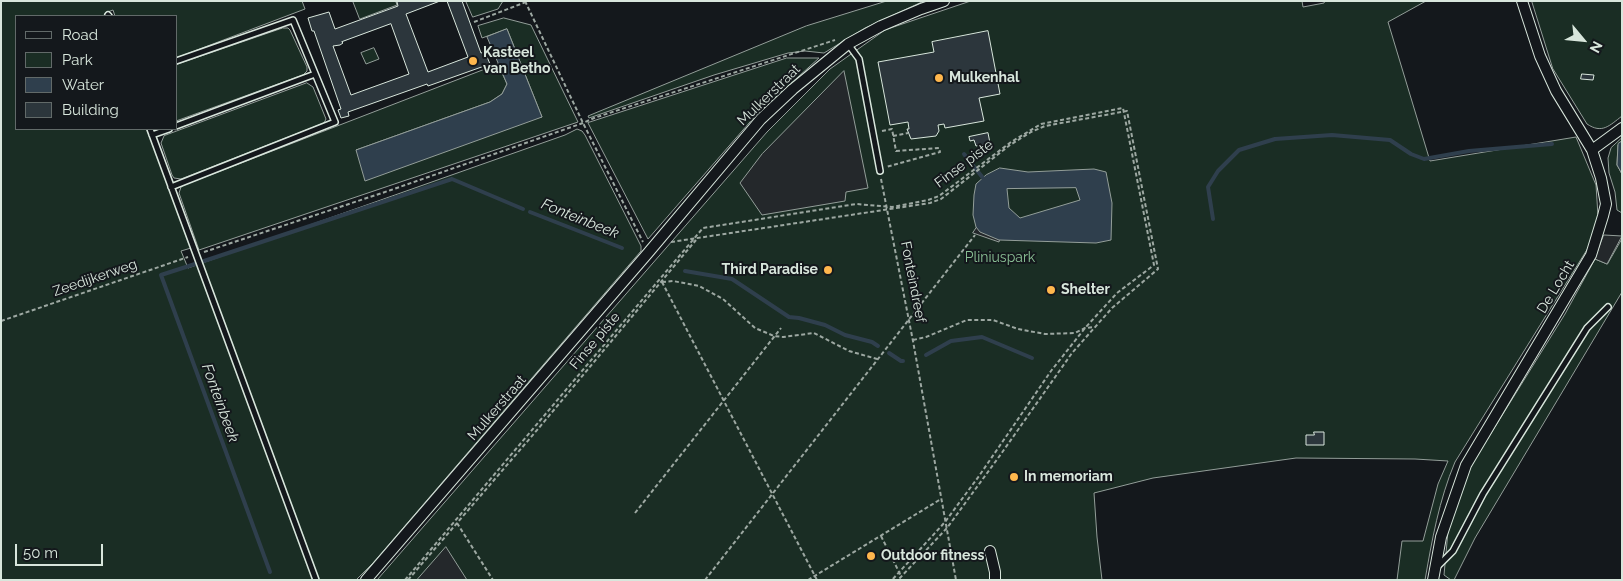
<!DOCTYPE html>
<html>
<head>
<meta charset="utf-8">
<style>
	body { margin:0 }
	#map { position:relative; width:1623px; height:581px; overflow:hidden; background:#14181c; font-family:Raleway,sans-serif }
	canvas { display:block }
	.frame { position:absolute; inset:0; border:2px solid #d8e6dc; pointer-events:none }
	.legend { position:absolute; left:15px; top:15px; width:162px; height:115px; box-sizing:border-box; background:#14181c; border:1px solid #626a69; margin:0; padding:6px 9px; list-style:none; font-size:15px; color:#d8e6dc }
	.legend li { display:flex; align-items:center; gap:10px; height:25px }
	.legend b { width:25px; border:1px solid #626a69 }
	.north { position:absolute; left:1558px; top:15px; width:50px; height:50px; -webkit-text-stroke:4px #14181c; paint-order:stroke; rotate:118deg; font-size:14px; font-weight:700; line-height:20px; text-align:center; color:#d8e6dc }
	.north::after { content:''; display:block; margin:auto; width:18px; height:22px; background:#d8e6dc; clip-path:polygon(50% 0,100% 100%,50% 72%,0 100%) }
	.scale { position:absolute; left:15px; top:544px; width:88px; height:22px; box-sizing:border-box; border:2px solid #d8e6dc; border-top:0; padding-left:6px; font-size:15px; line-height:18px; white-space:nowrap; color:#d8e6dc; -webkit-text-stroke:4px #14181c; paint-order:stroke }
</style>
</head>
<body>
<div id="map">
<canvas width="1623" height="581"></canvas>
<div class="frame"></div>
<ul class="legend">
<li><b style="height:6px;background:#14181c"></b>Road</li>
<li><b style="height:14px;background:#1a2d24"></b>Park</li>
<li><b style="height:14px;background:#2f3f4d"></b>Water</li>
<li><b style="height:14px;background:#2c363c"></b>Building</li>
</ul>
<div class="north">N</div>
<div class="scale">50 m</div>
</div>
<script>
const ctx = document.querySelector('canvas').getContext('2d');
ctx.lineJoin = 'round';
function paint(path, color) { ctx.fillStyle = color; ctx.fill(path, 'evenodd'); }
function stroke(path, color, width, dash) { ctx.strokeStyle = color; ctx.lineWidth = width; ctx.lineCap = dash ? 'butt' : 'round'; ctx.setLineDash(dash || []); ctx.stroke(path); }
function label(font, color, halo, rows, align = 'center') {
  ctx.font = font + ' Raleway,sans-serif'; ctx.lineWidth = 4; ctx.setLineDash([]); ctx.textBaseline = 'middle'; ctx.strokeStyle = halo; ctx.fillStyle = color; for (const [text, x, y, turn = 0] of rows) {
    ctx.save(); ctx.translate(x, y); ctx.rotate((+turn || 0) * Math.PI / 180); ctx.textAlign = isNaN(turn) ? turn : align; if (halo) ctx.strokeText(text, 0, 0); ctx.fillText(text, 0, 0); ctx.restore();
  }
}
const green = new Path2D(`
	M1,1h301l3,8 -129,49v-42h-61l-2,-6 -8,3 1,3h-90v113h131l44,119 -10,3 7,17 377,-133 12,-6 5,2 3,4 56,111v5l-268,312 -17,17h-355z
	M353,1h45l-2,1 1,3 -37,14z
	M466,1h37l-5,8 -25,8z
	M887,1h37l-59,27 -41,25 -19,-2 -17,2 -74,22 -125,43 -1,-2 218,-90z
	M971,1h331l1,6 21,-4 1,-2h101l-38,21 42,139 146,-24 20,48 2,31 -5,24 -138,222c-16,38 -23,78 -30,118h-28l5,-39h21l15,-57 10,-23 -33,-2 -119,-1 -143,20 -59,15 3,44 5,43h-725l390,-448 63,-63 55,-39z
	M1532,1h90v115c-13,10 -20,18 -35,8l-34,-55z
	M504,18l27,7 47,97 -379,128 -20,-57 2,-6 3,-2 314,-121 9,20 -5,10 -12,8 -134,48 186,-33 -35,-88 -25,9 -4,-12z
	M283,28h5l2,2 17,37v4l-4,4 -127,46v-56z
	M374,48l5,11 -13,5 -5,-11z
	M787,58h32l-63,57 -108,124 -60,-116z
	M307,83l6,4 13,32 -2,4 -143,56 -7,-1 -2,-3 -11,-32 3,-7z
	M1622,138v3l-4,4 -1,20 5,9v39l-5,-3 -2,-18 -6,-19 -1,-15 3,-10z
	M1622,239v53l-147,246 -21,42h-3l-7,-5 4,-44 17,-56 100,-161 30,-55 12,5z`);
const parking = new Path2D(`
	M844,71l24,117 -22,4 -1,9 -83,14 -22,-32 22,-29z
	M981,221l21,7 -3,14 -26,-9z
	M1604,235l18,1 -15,28 -12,-5z
	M446,547l21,33h-50z`);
const water = new Path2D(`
	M507,29l35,88 -177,64 -9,-31 134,-48 12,-8 5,-10 -20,-47z
	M1622,141v33l-5,-9 1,-21z
	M1000,168l28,4 66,-3 12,3 6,31 -1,37 -15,3 -97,-3 -19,-8 -4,-5 -3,-12 1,-20 2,-11 10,-9zM1076,188l4,12 -60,18 -11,-10 -2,-19z`);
const stream = new Path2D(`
	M964,154l19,24
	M530,212l92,36
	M1213,219l-5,-32 10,-16 21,-21 36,-11 57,-4 58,5 21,14 13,5 45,-8 83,-7
	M204,261l248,-82 71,30
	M195,264l-34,11 109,297
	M685,271l47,8 57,38 10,1 26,7 20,10 27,7 6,4
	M889,353l12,8h2
	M926,355l25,-14 31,-4 50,21`);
const building = new Path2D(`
	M400,1h40l-34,13 22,58 40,-15 -21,-56h15l19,52 4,-1 5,12 -62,22 -1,-2 -79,28 1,4 -8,2 -3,-8 3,-1 -27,-78h-2l-4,-13 21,-6 6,17 63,-23 -1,-4zM391,24l18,50 -58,21 -18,-49 7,-1 3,-2 -1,-1z
	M988,31l12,63 -21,4 5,23 -39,7 -1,-4 -6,1 1,6 -3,5 -25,3 -4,-10h2l-1,-7 -18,3 -12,-63 56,-10 -2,-10z
	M1582,74l12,1 -1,5 -12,-1z
	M988,133l2,10 -14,3 -2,-6 -4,1 -1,-4z
	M1048 290a3 3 0 1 1 6 0a3 3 0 1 1-6 0Z
	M1314,432h10v13h-18v-10h8z
	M1015,473l3,5 -5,4 -3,-6z`);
const path = new Path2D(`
	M525,1l58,122 60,119
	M474,22l52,-20
	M882,131l10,-2 4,22 43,-3 1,4 -54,15
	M893,136l15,-3
	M881,179l32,162 43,239
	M671,242l259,-39 11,-4 69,-54 21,-13 14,-6 82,-15 31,158 -46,39 -40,45 -71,101 -54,74 -49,52
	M204,252l187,-62 192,-67 11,-5 241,-78
	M662,282l155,298
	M662,282l11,-1 26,5 24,13 32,29 19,8 9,1 31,-4 35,18 28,8
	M1,321l187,-64
	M913,340l13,-3 41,-17h26l25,9 27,5 30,-1 10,-5 9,-1
	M635,513l146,-185
	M457,523l36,57
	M881,536l20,40
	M405,580l298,-352 153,-24 36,3 36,-7 11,-4 72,-54 30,-18 82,-16 31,157 -37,28 -32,35 -34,43 -72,105 -34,46 -53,58
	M408,580l130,-151 158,-189
	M705,580l270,-345
	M808,580l133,-81`);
const lane = new Path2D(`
	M108,15l1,1
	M848,44l11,15 21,112
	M176,126l139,-52
	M150,129l166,451
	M152,135l17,-6
	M171,187l164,-65 -42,-102 -117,41
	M1437,567l16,-16 30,-57 104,-166 21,-21`);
const street = new Path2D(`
	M1592,150l30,-22
	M990,551l5,21v8
	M366,580l282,-327 113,-134 32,-30 55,-45 33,-18 40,-17 23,-8
	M1433,580l8,-43 25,-72 125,-210 12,-39 3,-12 -5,-26 -9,-28 -36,-59 -16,-35 -18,-55`);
const markers = [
	[473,61,5,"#ffb74d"],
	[939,78,5,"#ffb74d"],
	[828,270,5,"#ffb74d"],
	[1051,290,5,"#ffb74d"],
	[1014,477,5,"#ffb74d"],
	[871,556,5,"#ffb74d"]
];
const poiNames = [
	["Kasteel",483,53],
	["van Betho",483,69],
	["Mulkenhal",949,78],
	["Third Paradise",818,270,"right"],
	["Shelter",1061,290],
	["In memoriam",1024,477],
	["Outdoor fitness",881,556]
];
const streetNames = [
	["Mulkerstraat",769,95,-44],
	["Finse piste",964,164,-37],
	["Zeedijkerweg",95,278,-19],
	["Fonteindreef",913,282,79],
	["De Locht",1556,287,-59],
	["Finse piste",595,341,-50],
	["Mulkerstraat",497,408,-49]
];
const parkNames = [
	["Pliniuspark",1000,258]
];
const waterNames = [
	["Fonteinbeek",580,219,22],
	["Fonteinbeek",220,403,70]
];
paint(green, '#1a2d24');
stroke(green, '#939e99', 1);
paint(parking, '#24282b');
stroke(parking, '#939e99', 1);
paint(water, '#2f3f4d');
stroke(water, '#939e99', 1);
stroke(stream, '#2f3f4d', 4);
paint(building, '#2c363c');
stroke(building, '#d8e6dc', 1);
stroke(lane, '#d8e6dc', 8);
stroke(street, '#d8e6dc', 12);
stroke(path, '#9da8a2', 2, [4, 2.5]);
stroke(lane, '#14181c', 5);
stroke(street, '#14181c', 10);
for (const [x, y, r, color] of markers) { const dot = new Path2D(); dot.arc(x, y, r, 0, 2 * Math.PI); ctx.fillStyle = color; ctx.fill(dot); stroke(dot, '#14181c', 2); }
label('bold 14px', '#d8e6dc', '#14181c', poiNames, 'left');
label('14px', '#d8e6dc', '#14181c', streetNames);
label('14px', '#8ac095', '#14181c', parkNames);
label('italic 15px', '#d8e6dc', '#14181c', waterNames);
</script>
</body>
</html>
